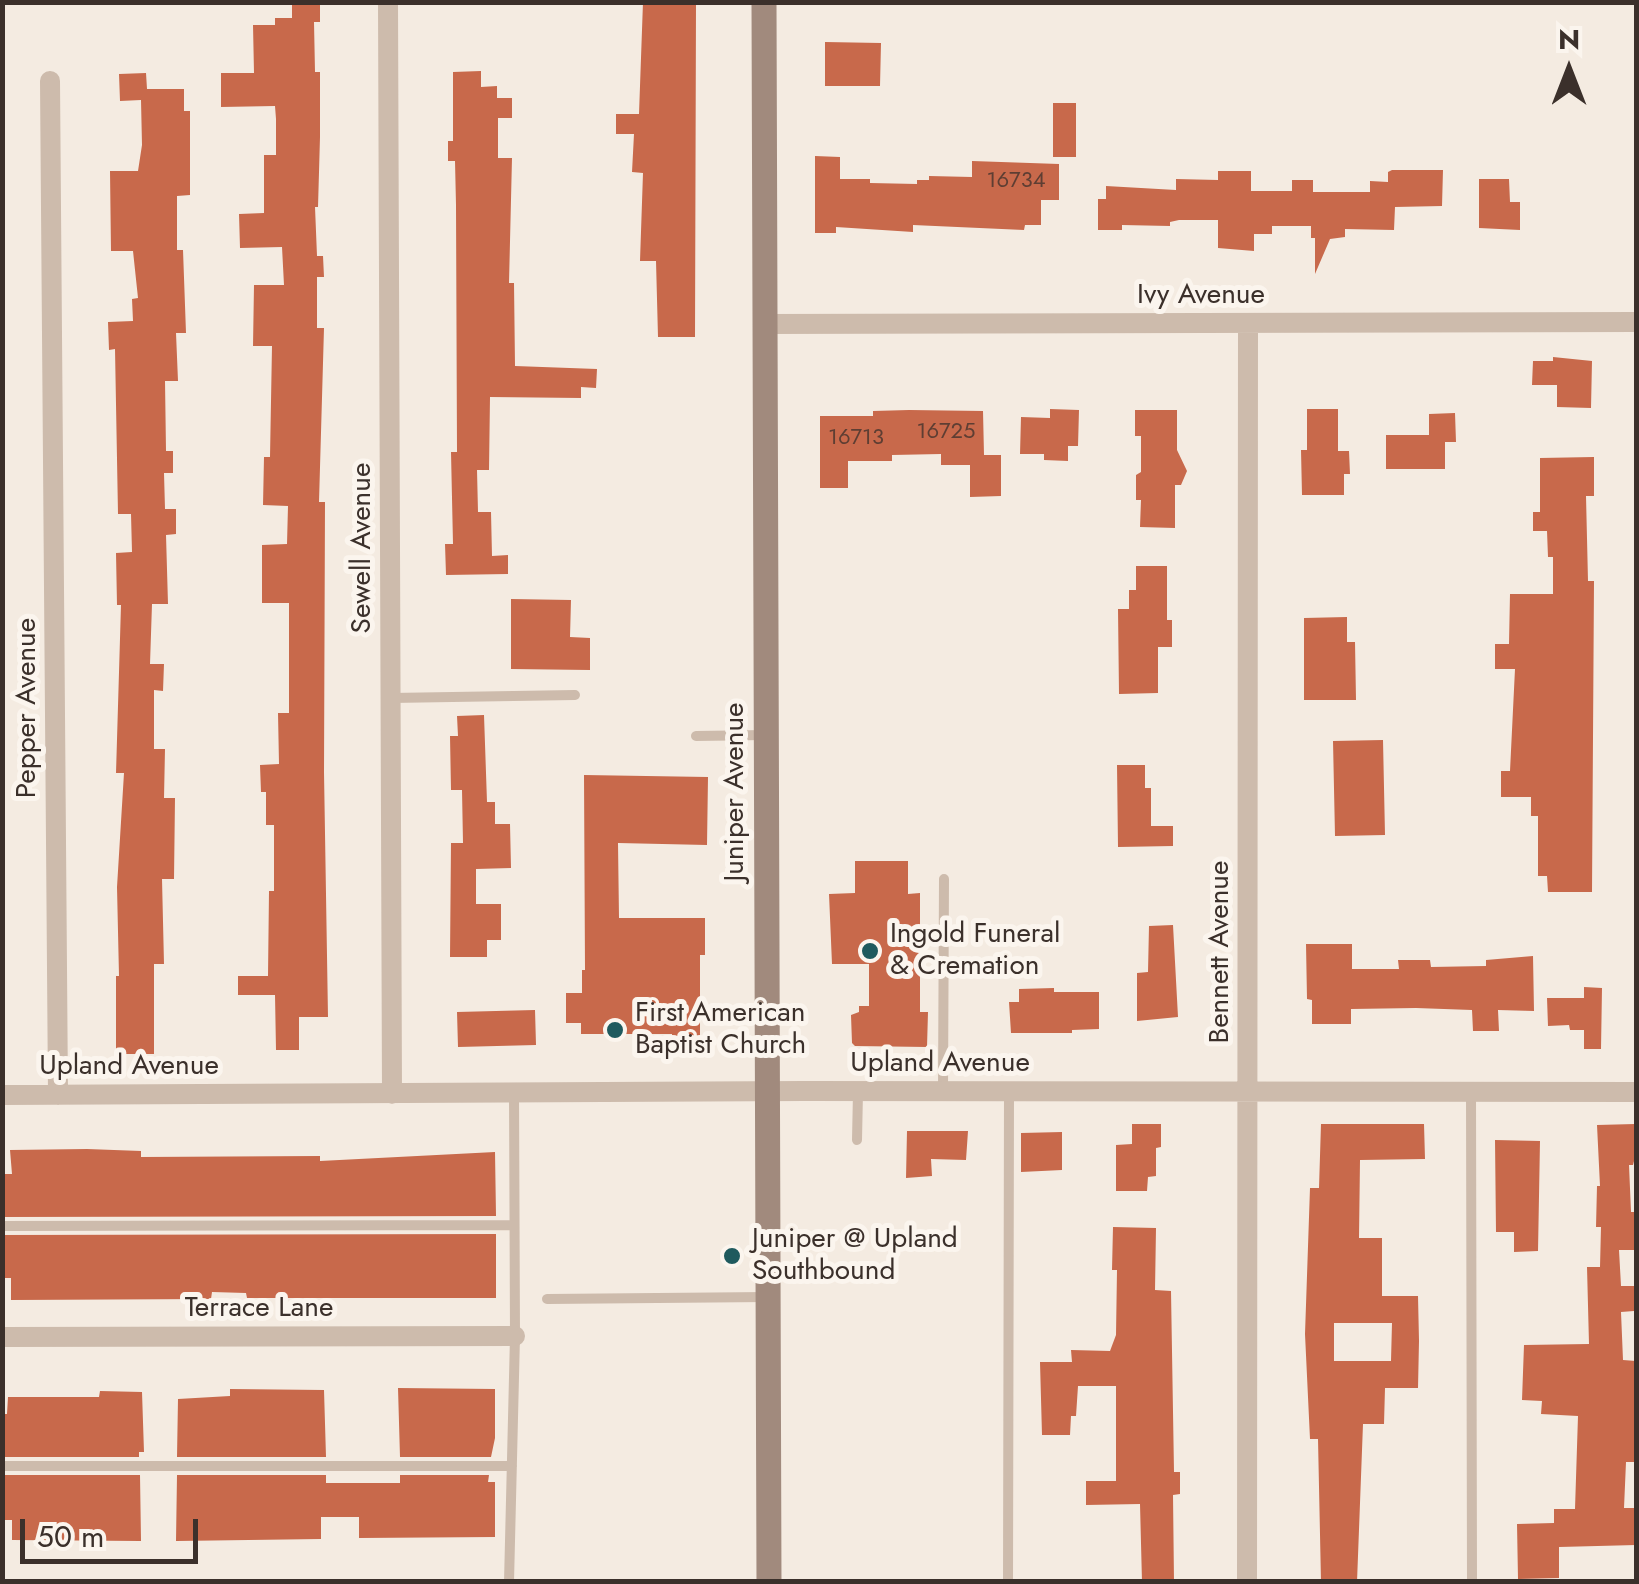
<!DOCTYPE html>
<html>
<head>
<meta charset="utf-8">
<style>
	body { margin:0 }
	#map { position:relative; width:1639px; height:1584px; overflow:hidden; background:#f4ebe1; font-family:Jost,sans-serif }
	canvas { display:block }
	.frame { position:absolute; inset:0; border:5px solid #3b302b; pointer-events:none }
	.north { position:absolute; left:1519px; top:20px; width:100px; height:100px; -webkit-text-stroke:8px #fbf5ee; paint-order:stroke; rotate:0deg; font-size:28px; font-weight:700; line-height:40px; text-align:center; color:#3b302b }
	.north::after { content:''; display:block; margin:auto; width:35px; height:45px; background:#3b302b; clip-path:polygon(50% 0,100% 100%,50% 72%,0 100%) }
	.scale { position:absolute; left:20px; top:1519px; width:178px; height:45px; box-sizing:border-box; border:5px solid #3b302b; border-top:0; padding-left:12px; font-size:30px; line-height:35px; white-space:nowrap; color:#3b302b; -webkit-text-stroke:8px #fbf5ee; paint-order:stroke }
</style>
</head>
<body>
<div id="map">
<canvas width="1639" height="1584"></canvas>
<div class="frame"></div>
<div class="north">N</div>
<div class="scale">50 m</div>
</div>
<script>
const ctx = document.querySelector('canvas').getContext('2d');
ctx.lineJoin = 'round';
function paint(path, color) { ctx.fillStyle = color; ctx.fill(path, 'evenodd'); }
function stroke(path, color, width, dash) { ctx.strokeStyle = color; ctx.lineWidth = width; ctx.lineCap = dash ? 'butt' : 'round'; ctx.setLineDash(dash || []); ctx.stroke(path); }
function label(font, color, halo, rows, align = 'center') {
  ctx.font = font + ' Jost,sans-serif'; ctx.lineWidth = 10; ctx.setLineDash([]); ctx.textBaseline = 'middle'; ctx.strokeStyle = halo; ctx.fillStyle = color; for (const [text, x, y, turn = 0] of rows) {
    ctx.save(); ctx.translate(x, y); ctx.rotate((+turn || 0) * Math.PI / 180); ctx.textAlign = isNaN(turn) ? turn : align; if (halo) ctx.strokeText(text, 0, 0); ctx.fillText(text, 0, 0); ctx.restore();
  }
}
const building = new Path2D(`
	M292,2h28v20h-6l1,50h5v65l-2,70h-3l2,49h6l1,21h-7v51h7l-5,174h6l-1,270 4,245h-29v33h-23l-1,-55h-37v-19h30l1,-85h5v-66h-8v-33h-5l-1,-27 19,-1 -1,-51h11v-110h-27v-58l25,-1 1,-38 -25,-1 1,-48h6l2,-111h-19l1,-61h30l-2,-38 -42,1 -1,-34 25,-1v-58h12v-36l-1,-13 -54,1v-34h33l-1,-48h22v-7h17z
	M643,2l53,1 -1,334h-37l-2,-76h-16l3,-88 -11,-1 2,-38h-18v-20h23z
	M825,42l56,1 -1,43h-55z
	M481,71v16l16,-1v12h15v20h-14v40h14l-3,125h5l1,83 82,3 -1,19 -15,-1v11l-91,-1 -1,73h-12l1,42h13l1,44 16,-1v19l-62,1 -1,-31h8l-2,-92h6l-1,-247 -1,-44h-7v-20h5v-69z
	M146,73l1,16h37v22h6v84l-13,1v54h6l3,83h-10l2,48h-13l1,70h7v22h-9l1,36h11v25l-10,1 2,69h-16l-2,60h14l-1,27 -9,-1v59h11l-1,49h11l-1,81h-12l2,85h-10v90h-38v-78h3l-2,-89 7,-114h-8l5,-168h-4l-1,-52 16,-1 -1,-38h-13l-3,-165 -6,1 -1,-28 25,-1 -1,-22 6,-1 -5,-47h-22l-1,-80h28l4,-26 -1,-45 -21,1 -1,-27z
	M1053,103h23v54h-23z
	M815,156l25,1v22h30v4l47,1v-4h12v-4l43,1v-16l87,3v36h-18v25h-16l-1,5 -111,-5v7l-77,-5v6h-21z
	M1392,170h51l-1,36 -47,1 -1,23 -49,-1v8l-15,2 -15,35v-36h-4v-12h-39v8h-18v17l-36,-3v-28h-39l-9,2v4l-48,-1v5h-24v-31h8v-13l70,4v-11l42,1v-9h33v20h41v-11h21v12h57v-11l18,1v-10z
	M1479,179h30l1,23h10v28l-41,-2z
	M1553,357l39,4 -1,47 -34,-1v-22h-25l1,-24h20z
	M1050,409l29,1 -1,36h-10v15l-24,-1v-6h-24l1,-37 29,1z
	M1307,409h31v42h11l1,23h-6v21h-42l-1,-45h6z
	M909,410l74,1 1,44h17v41l-31,1v-32h-29v-11l-49,1v6h-44v27h-28v-72h53v-5z
	M1135,410h42v40l10,21 -6,14h-6v43l-35,-1 1,-27h-5v-25l5,-3v-36h-6z
	M1455,413l1,29h-11v27h-59v-34h43v-21z
	M1594,457v39h-8l2,85h6l-2,311h-44l-1,-16h-9v-60h-7v-19h-30v-26h9l5,-102h-20v-25h14l1,-50h43v-37h-5l-1,-26h-14v-19h7v-54z
	M1136,566h31v54h5v27h-14v46l-39,1 -1,-85h11v-19h7z
	M511,599l60,1 -1,37 20,1v32l-79,-1z
	M1347,617v25h8l1,58h-52v-82z
	M484,715l3,87h8v22h15l1,44 -35,1v35h25v36h-14v17h-37l1,-114h12l-1,-53h-11l-1,-54h8l-1,-20z
	M1383,740l2,95 -50,1 -2,-95z
	M1117,765h28v23h6v38h22v20l-55,1z
	M584,775l124,2 -1,68 -89,-2 1,75h86v37h-5v88h-28v-9h-91v-11h-15v-30h16v-23h3z
	M855,861h53v33l12,-1v119h8l-1,35 -72,-1 -3,-3 -1,-28 8,-3v-6h10v-42h-37l-3,-70 26,-1z
	M1173,925l5,92 -41,4v-48l11,-1 1,-46z
	M1306,944h46v25h47l-1,-9h32l1,7 55,-1v-6l47,-4 1,55 -36,-1 1,21h-26l-1,-21 -56,-2 -65,1v15h-39v-24l-5,-1z
	M1584,987l18,1 -1,61h-17v-19h-14l-1,-5 -21,1 -1,-28h37z
	M1054,988v4h45v37l-27,1v3h-61l-2,-31h10v-13z
	M535,1010l1,35 -78,2 -1,-35z
	M1132,1124h29v23l-5,1v28l-8,1 -1,14h-31v-46l16,-1z
	M1321,1124h103l1,35 -65,1 -1,78h23v58h36l1,45 -1,47h-33l-1,36h-21l-6,158h-36l-3,-143h-8l-5,-105 5,-146h9zM1334,1323h58l-1,38h-57z
	M1635,1124l1,29 -3,12h-4l2,47h3v38h-15l2,36h13v25l-13,1 2,48 13,1 -2,101h-8l-2,46h12v37l-77,2v31l-41,1 -1,-55 37,-1v-14h21l3,-93 -37,-2 1,-13 -20,-1 2,-55 65,-1 -2,-77h13l1,-40h-5l1,-41h3l-3,-61z
	M907,1131h61l-2,29 -35,-1 1,17 -26,2z
	M1062,1132v38l-41,2v-39z
	M1495,1140l45,1 -2,110 -24,1v-20h-18z
	M87,1149l54,2v6l179,-1v5l175,-9 1,64 -494,1v-43h10l-2,-24z
	M1113,1227l43,1 -1,62 16,1 3,181h6v22l-7,1 1,87h-32l-2,-78 -54,1v-24h30v-95h-38l-2,30h-5l-1,19h-28l-2,-73h32l-1,-12 39,1 6,-16 1,-65h-5z
	M496,1234v64h-249l-1,-5 -34,-1 -1,7 -200,1v-22h-9v-43z
	M398,1388l97,1v49l-4,19h-91z
	M230,1389l94,1 2,67h-149l1,-58 52,-3z
	M100,1391l42,1 2,60h-5v5h-137v-43h5l1,-17h91z
	M2,1475h138l1,66 -129,-1v-20h-10z
	M177,1475h149v8h74v-8h89l-1,7h7v55l-136,1v-21h-38v22l-145,2z`);
const lane = new Path2D(`
	M391,698l184,-3
	M696,736l69,-1
	M943,1091l1,-212
	M1471,1092l1,490
	M857,1140l1,-48
	M2,1226l511,-1
	M547,1299l220,-2
	M2,1466h510
	M509,1582l6,-246 -1,-243
	M1008,1582l1,-490`);
const street = new Path2D(`
	M388,2l4,1092
	M50,81l8,1014
	M765,324l871,-2
	M2,1095l802,-4 832,1
	M2,1337l513,-1
	M1247,1582l1,-1259`);
const secondary = new Path2D(`
	M764,2l5,1580`);
const markers = [
	[870,951,10,"#1f5a5e"],
	[615,1030,10,"#1f5a5e"],
	[732,1256,10,"#1f5a5e"]
];
const numberNames = [
	["16734",1016,182],
	["16725",946,433],
	["16713",856,439]
];
const streetNames = [
	["Ivy Avenue",1201,296],
	["Sewell Avenue",363,548,-90],
	["Pepper Avenue",28,708,-90],
	["Juniper Avenue",736,792,-90],
	["Bennett Avenue",1221,952,-90],
	["Upland Avenue",940,1064],
	["Upland Avenue",129,1067],
	["Terrace Lane",259,1309]
];
const poiNames = [
	["Ingold Funeral",890,935],
	["& Cremation",890,967],
	["First American",635,1014],
	["Baptist Church",635,1046],
	["Juniper @ Upland",752,1240],
	["Southbound",752,1272]
];
paint(building, '#c8694b');
stroke(lane, '#cdbbac', 10);
stroke(street, '#cdbbac', 20);
stroke(secondary, '#a18a7d', 25);
for (const [x, y, r, color] of markers) { const dot = new Path2D(); dot.arc(x, y, r, 0, 2 * Math.PI); ctx.fillStyle = color; ctx.fill(dot); stroke(dot, '#fbf5ee', 4); }
label('22px', '#5e3e33', null, numberNames);
label('28px', '#3b302b', '#fbf5ee', streetNames);
label('28px', '#3b302b', '#fbf5ee', poiNames, 'left');
</script>
</body>
</html>
